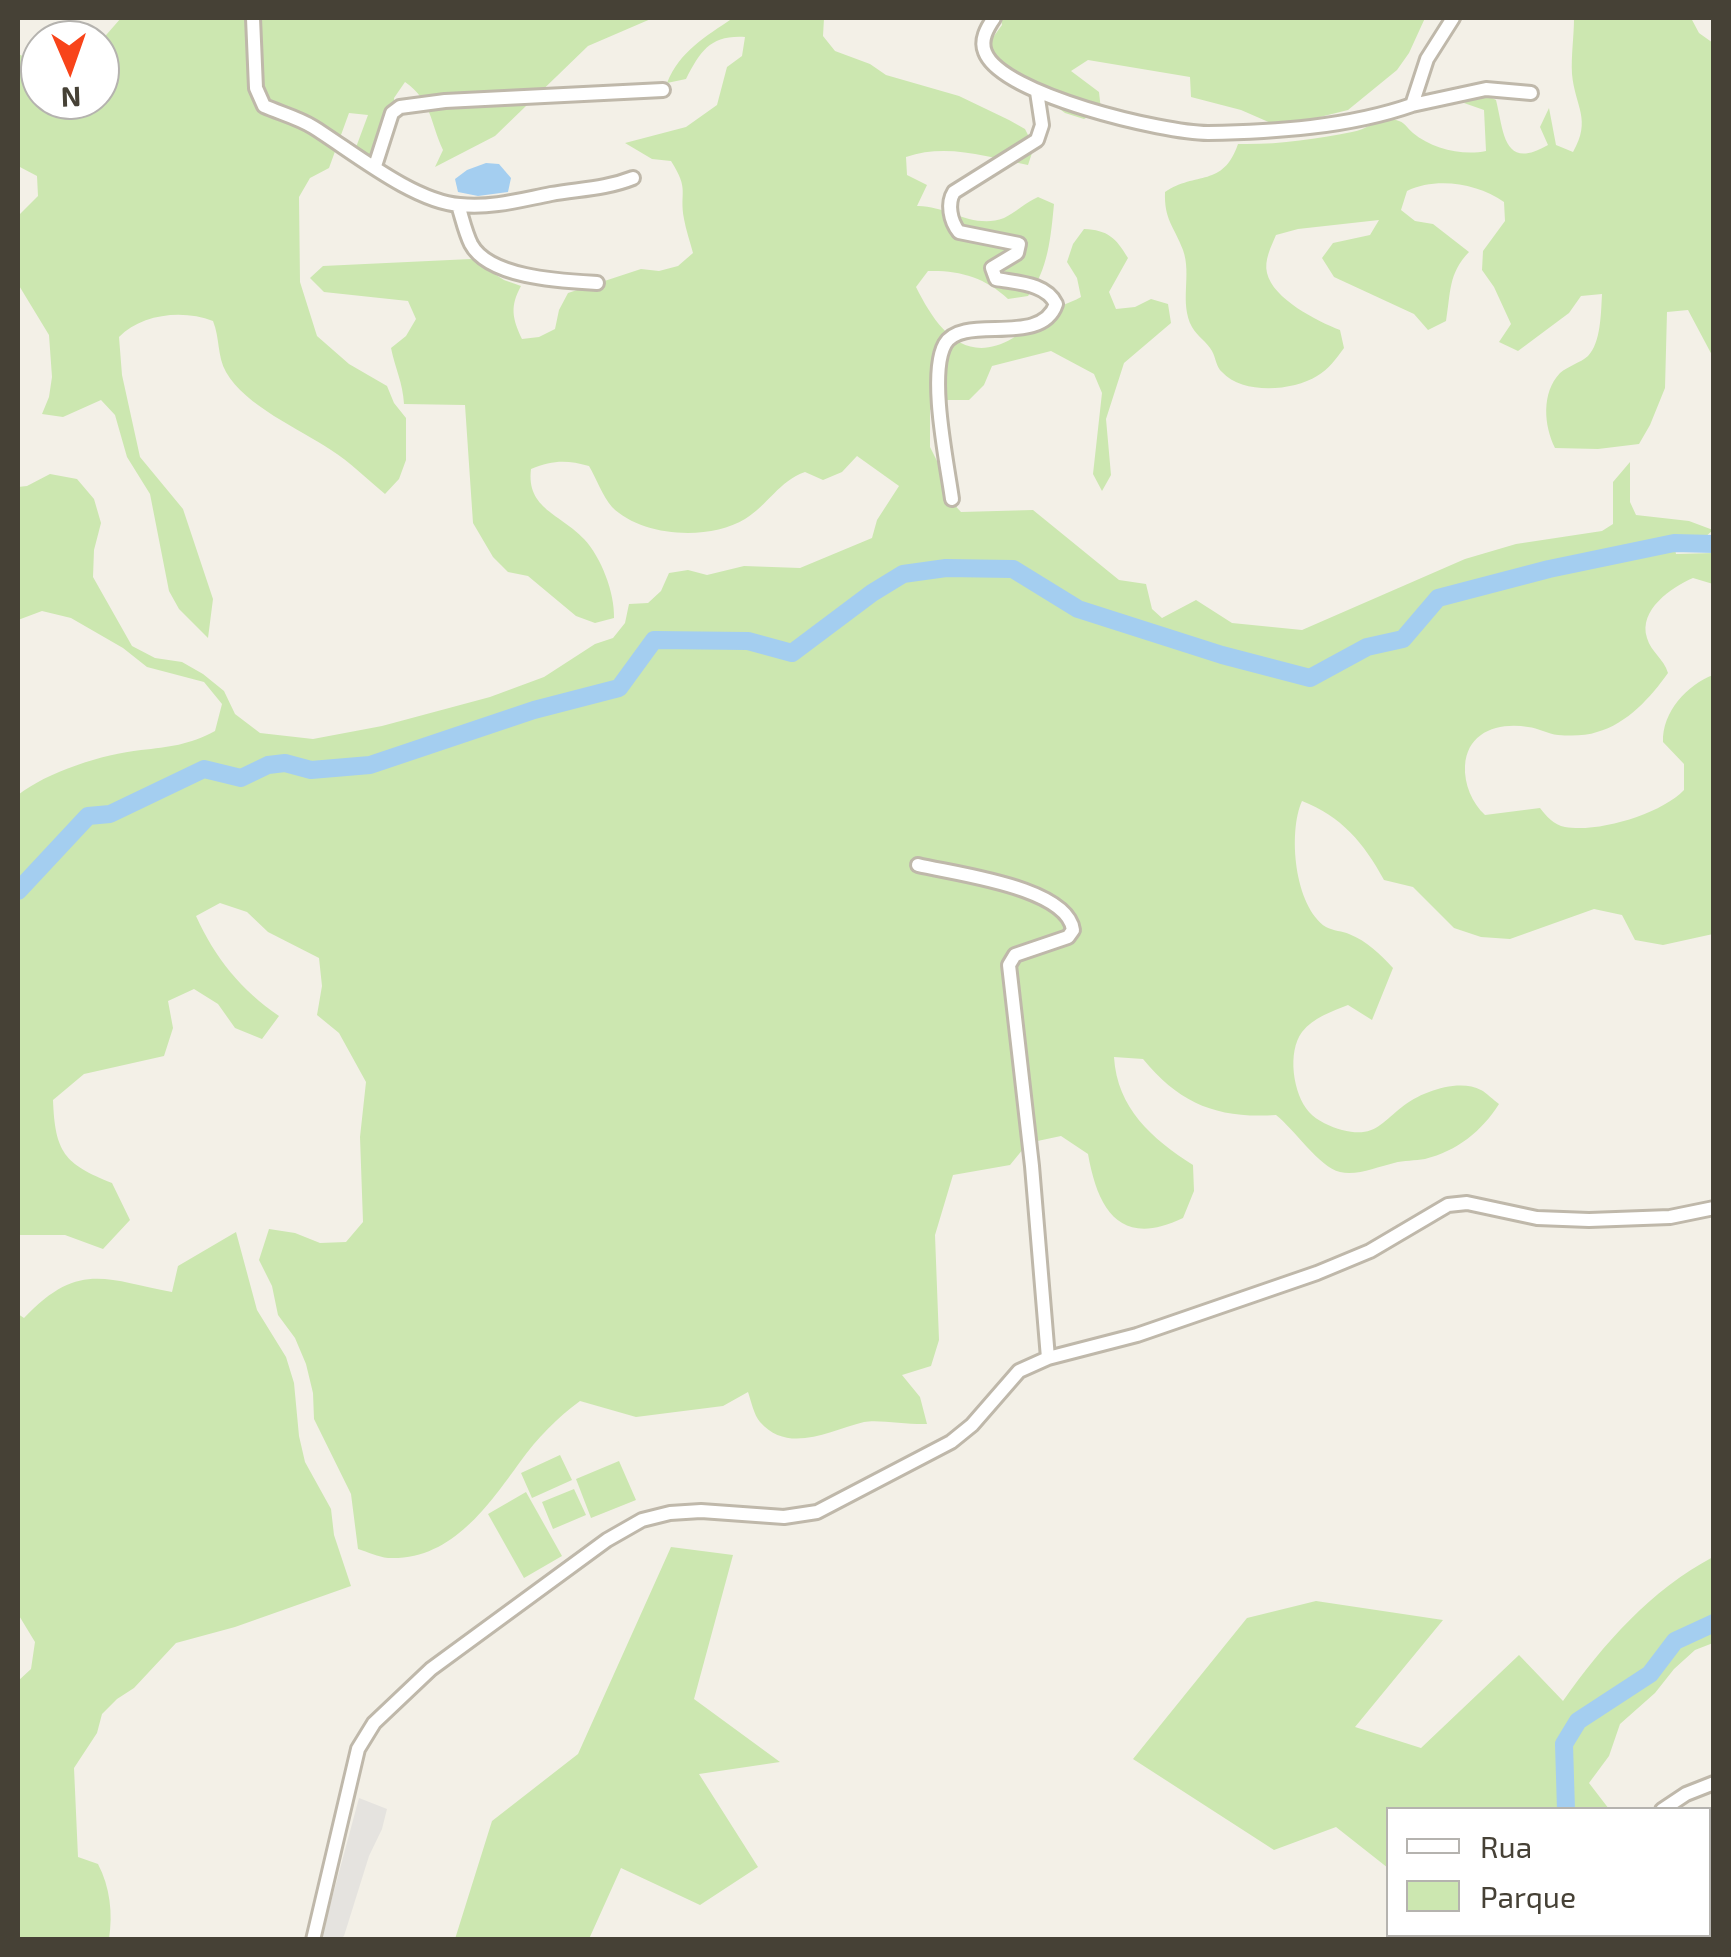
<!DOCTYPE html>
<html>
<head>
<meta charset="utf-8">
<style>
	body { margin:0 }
	#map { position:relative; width:1731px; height:1957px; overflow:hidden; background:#f3f0e7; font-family:"Exo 2",sans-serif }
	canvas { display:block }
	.frame { position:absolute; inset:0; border:20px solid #464136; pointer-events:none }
	.legend { position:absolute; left:1386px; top:1807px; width:325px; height:130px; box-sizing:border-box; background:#fff; border:2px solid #b5b3af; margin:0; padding:12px 18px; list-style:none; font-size:30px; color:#464136 }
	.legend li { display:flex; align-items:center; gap:20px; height:50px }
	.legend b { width:50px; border:2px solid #b5b3af }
	.north { position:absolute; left:20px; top:20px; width:100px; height:100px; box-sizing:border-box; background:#fff; border:2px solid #b5b3af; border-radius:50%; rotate:178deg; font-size:28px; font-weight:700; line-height:40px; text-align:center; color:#464136 }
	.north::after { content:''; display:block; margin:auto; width:35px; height:45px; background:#f8441a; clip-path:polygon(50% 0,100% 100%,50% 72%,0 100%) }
</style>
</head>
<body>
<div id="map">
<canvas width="1731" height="1957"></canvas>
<div class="frame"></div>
<ul class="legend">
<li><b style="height:12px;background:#fff"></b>Rua</li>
<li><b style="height:28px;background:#cce7b0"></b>Parque</li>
</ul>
<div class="north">N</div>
</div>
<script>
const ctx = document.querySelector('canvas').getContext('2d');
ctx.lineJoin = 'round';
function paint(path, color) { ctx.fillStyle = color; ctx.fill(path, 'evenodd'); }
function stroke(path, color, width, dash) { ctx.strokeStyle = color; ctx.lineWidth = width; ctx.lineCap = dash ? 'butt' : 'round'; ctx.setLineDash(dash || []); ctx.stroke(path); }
const green = new Path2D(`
	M121,18h532l-65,28 -93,90 -60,31 8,-17c-13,-28 -11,-49 -38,-68l-11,16 2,19 -33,50 -8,-17 13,-35 -19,-2 -20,55 -19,10 -11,19 1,85 17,54 32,28 38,22 7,17 12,15v42l-7,19 -14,15c-18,-15 -35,-32 -54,-44 -31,-21 -86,-44 -105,-78 -9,-16 -6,-34 -13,-51 -30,-12 -72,-7 -94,16l3,38 18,82 43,52 30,90 -5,39 -29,-29 -10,-18 -19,-97 -23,-37 -12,-42 -14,-15 -38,17 -21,-3 7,-17 3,-20 -3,-42 -31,-51v-68l20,-20 -1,-20 -19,-10v-112l22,9v37h60v-58z
	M733,18h91l-1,18 12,15 35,13 16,11 73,21 50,24 16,9 9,18 -6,18c-41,-8 -81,-22 -122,-8l1,18 20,10 -10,21c29,-1 56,24 87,12 11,-5 22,-16 34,-21l16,7c-3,32 -6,67 -26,92l-20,3c-23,-22 -50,-29 -80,-28l-12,16c20,40 48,80 97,51 11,-6 20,-18 31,-25 11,-6 25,-9 37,-16l-4,-19 -10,-16 6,-18 11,-15c24,1 32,9 44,29l-19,34 7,17 19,-2 16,-8 17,5 3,19 -47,40 -18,56 5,56 -9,16 -9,-17 9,-81 -8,-19 -43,-23 -59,15 -8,19 -15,15h-21l-18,10v37l17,34 2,18 12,13 72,-2 86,70 27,4 6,25 10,9 34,-18 36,23 70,7 163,-71 51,-15 86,-13 11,-7v-42l17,-20v40l6,13 53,6 24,9 -10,9 -29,5 2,10 37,-1v31l-20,-6c-21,9 -55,32 -46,60 4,14 17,21 21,35 -17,24 -41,51 -71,59 -11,4 -26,4 -39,3 -10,-1 -20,-7 -30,-8 -30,-5 -61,5 -63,39 -1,18 7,37 20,49l55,-7c6,8 14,17 25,19 33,6 96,-13 119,-37v-26l-21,-22c-1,-30 24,-57 50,-67v259l-50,11 -28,-5 -13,-25 -28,-6 -84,30 -29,-2 -27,-9 -41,-41 -29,-7c-20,-37 -43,-64 -82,-79 -14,31 -8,105 24,126 7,4 17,4 23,7 18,7 31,20 44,34l-21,52 -24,-15c-17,7 -34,12 -46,27 -15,20 -9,62 7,80 8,9 22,15 33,18 32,8 38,-6 60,-23 18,-15 57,-29 79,-17 6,3 12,10 18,14 -17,27 -42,47 -74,55 -10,2 -21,1 -31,4 -17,4 -37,13 -54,9 -21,-5 -45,-42 -64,-57 -58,4 -96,-11 -133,-56l-29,-2c3,51 38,82 79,108l1,26 -11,27c-62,30 -85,-7 -95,-64l-27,-18 -33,7 -18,22 -57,10 -18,60 4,105 -8,26 -29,9 18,22 7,27c-18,1 -49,-5 -63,-2 -34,8 -75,33 -104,0 -6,-7 -9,-21 -12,-30l-25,14 -87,11 -56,-16c-23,17 -43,37 -60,61 -32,44 -69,99 -132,96 -10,-1 -20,-6 -30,-9l-7,-55 -37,-75 -1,-26 -7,-29 -11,-26 -17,-23 -6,-29 -13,-26 10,-31 26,4 25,10 26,-1 17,-20 -3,-85 6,-55 -27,-49 -22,-18 5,-29 -3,-28 -51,-26 -21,-20 -27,-9 -24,13c19,42 45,74 83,100l-17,23 -27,-11 -17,-24 -24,-15 -26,12 5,27 -9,28 -80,18 -31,26c2,52 11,64 59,83l18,37 -27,29 -38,-14h-47v-440c29,-23 85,-41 123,-45 28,-3 48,-5 74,-19l7,-27 -18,-22 -57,-15 -24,-19 -52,-30 -29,-7 -24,9v-133l9,-1 23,-12 27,5 17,20 7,24 -7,27 -1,27 39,69 23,12 27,4 21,12 21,17 11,23 25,19 53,6 69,-13 108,-29 54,-20 51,-33 18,-6 12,-15 4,-19 19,-1 13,-12 8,-18 19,-3 19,5 37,-9 56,2 72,-30 5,-18 22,-34 -42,-30 -15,16 -19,8 -18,-8c-26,9 -37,33 -60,47 -36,22 -103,18 -133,-12 -9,-10 -16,-29 -23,-41 -22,-6 -36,-6 -58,3 -5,40 30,45 53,70 17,18 31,54 30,79l-19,5 -19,-7 -48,-40 -20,-4 -15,-15 -20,-34 -8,-118 -61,-1c-1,-21 -9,-36 -13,-56l15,-12 10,-17 -8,-18 -84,-9 -14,-14 13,-12 148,-7 33,21 17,6c-11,20 -9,32 1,53l17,-2 16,-8 4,-19 9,-17 73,-24 18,2 19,-5 15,-13c-3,-11 -7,-23 -9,-34 -5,-28 6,-28 -13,-58l-19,-2 -27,-16 61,-16 31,-22 10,-38 15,-11 3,-19c-34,-2 -44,13 -59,42l-19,4c13,-32 38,-46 66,-65z
	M1001,18h424l-16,35 -12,17 -49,40 -68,17 -39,-17 -50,-13 -1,-20 -102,-17 -17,11 28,21 2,18 -17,9 -19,-6 -71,-54 -3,-19 11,-15z
	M1574,18h117l8,15 14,10v314l-25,-47 -21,2 -2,76 -15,37 -11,19 -41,5 -43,-1c-11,-22 -14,-55 5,-75 8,-7 20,-10 28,-17 13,-13 13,-44 14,-62l-21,2 -12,17 -51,38 -19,-9 12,-18 -17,-37 -12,-17 1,-19 22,-30 -1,-19c-27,-19 -68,-25 -97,-11l-6,19 14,11 18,3 36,28c-21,22 -18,40 -23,69l-18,9 -14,-16 -80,-37 -12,-19 11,-15 37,-8 9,-15 -81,9 -22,6c-5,12 -12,25 -9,38 6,26 50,48 73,57l4,18c-8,11 -15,21 -27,28 -24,15 -74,19 -95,-4 -6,-5 -6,-14 -10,-21 -5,-9 -15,-15 -20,-24 -13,-24 0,-52 -9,-77 -9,-24 -19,-30 -18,-58 31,-21 58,-4 73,-48 38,1 77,-5 114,-12 17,-3 27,-15 44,-12 9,2 10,7 17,13 19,16 50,23 73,18l-2,-41 -20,-7 16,-11 16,8c8,32 7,71 52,45l-8,-18 9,-19 7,37 17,7c19,-33 2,-45 -1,-78 -1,-19 2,-37 2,-56z
	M236,1232l21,78 29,47 8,26 5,53 6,26 26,47 3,26 17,51 -116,41 -59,16 -42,45 -17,11 -15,15 -5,19 -23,35 4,89 20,7c12,23 15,49 11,75h-91v-258l13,-12 4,-27 -17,-28v-300l6,4c54,-57 81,-39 148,-26l6,-26z
	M560,1455l12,25 -40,18 -11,-25z
	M619,1461l17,39 -45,18 -15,-39z
	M574,1489l12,26 -33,14 -11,-27z
	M526,1492l36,64 -38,22 -36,-64z
	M671,1547l62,8 -39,144 86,63 -81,12 59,93 -58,38 -79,-37 -32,71h-134l37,-118 86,-67z
	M1713,1557v86l-18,7 -21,19 -19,24 -35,31 -11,32 -20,27 20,26 -221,1v58l-52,-41 -62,23 -141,-91 114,-141 69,-17 127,19 -88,107 66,21 98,-93 44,46c41,-58 88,-111 150,-144z`);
const parking = new Path2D(`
	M359,1798l28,11 -5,20 -13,27 -25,80 -4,3h-19z`);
const water = new Path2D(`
	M486,163l13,1 12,14 -3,14 -30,4 -20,-4 -3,-13 12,-9z`);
const river = new Path2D(`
	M18,891l70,-75 22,-2 94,-45 37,9 27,-13 17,-2 26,7 59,-5 164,-55 85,-22 35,-48 94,1 44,12 80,-60 31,-19 43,-6 67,1 65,40 144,46 88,23 57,-31 36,-8 35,-41 111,-29 125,-26 40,1
	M1566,1810l-2,-66 14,-23 72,-47 25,-33 39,-18
	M1439,1940l8,-6`);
const minor = new Path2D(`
	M253,18l3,70 8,18c16,7 35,12 49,21 40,25 101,75 147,78 33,3 60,-5 91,-11 28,-5 54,-5 82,-16
	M994,18c-7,10 -14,22 -9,34 16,43 180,81 223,81 66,-1 141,-6 204,-28l15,-46 26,-41
	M1412,105l74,-16 45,4
	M375,166l17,-53 8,-6 45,-6 218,-11
	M458,205c4,12 7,27 13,39 18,34 91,37 126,39
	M952,499c-5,-36 -24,-125 -7,-155 18,-31 96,4 111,-40 -10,-21 -39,-21 -60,-25l-4,-11 25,-15 2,-9 -60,-12c-9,-11 -12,-29 -5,-40l83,-52 5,-15 -5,-33
	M918,865c37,9 149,22 155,65l-5,7 -53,18 -6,10 23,201 16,192
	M1662,1810l24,-16 28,-11
	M313,1940l45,-191 16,-26 57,-54 176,-129 35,-20 28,-7 31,-2 83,6 33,-5 134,-70 21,-17 47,-54 29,-13 89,-23 180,-62 53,-22 78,-46 19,-2 70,15 52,2 81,-3 44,-9
	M1508,1940l6,-6`);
paint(green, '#cce7b0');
paint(parking, '#e5e3df');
paint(water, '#a4cef0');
stroke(river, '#a4cef0', 18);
stroke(minor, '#bfb8aa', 18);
stroke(minor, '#fff', 12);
</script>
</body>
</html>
